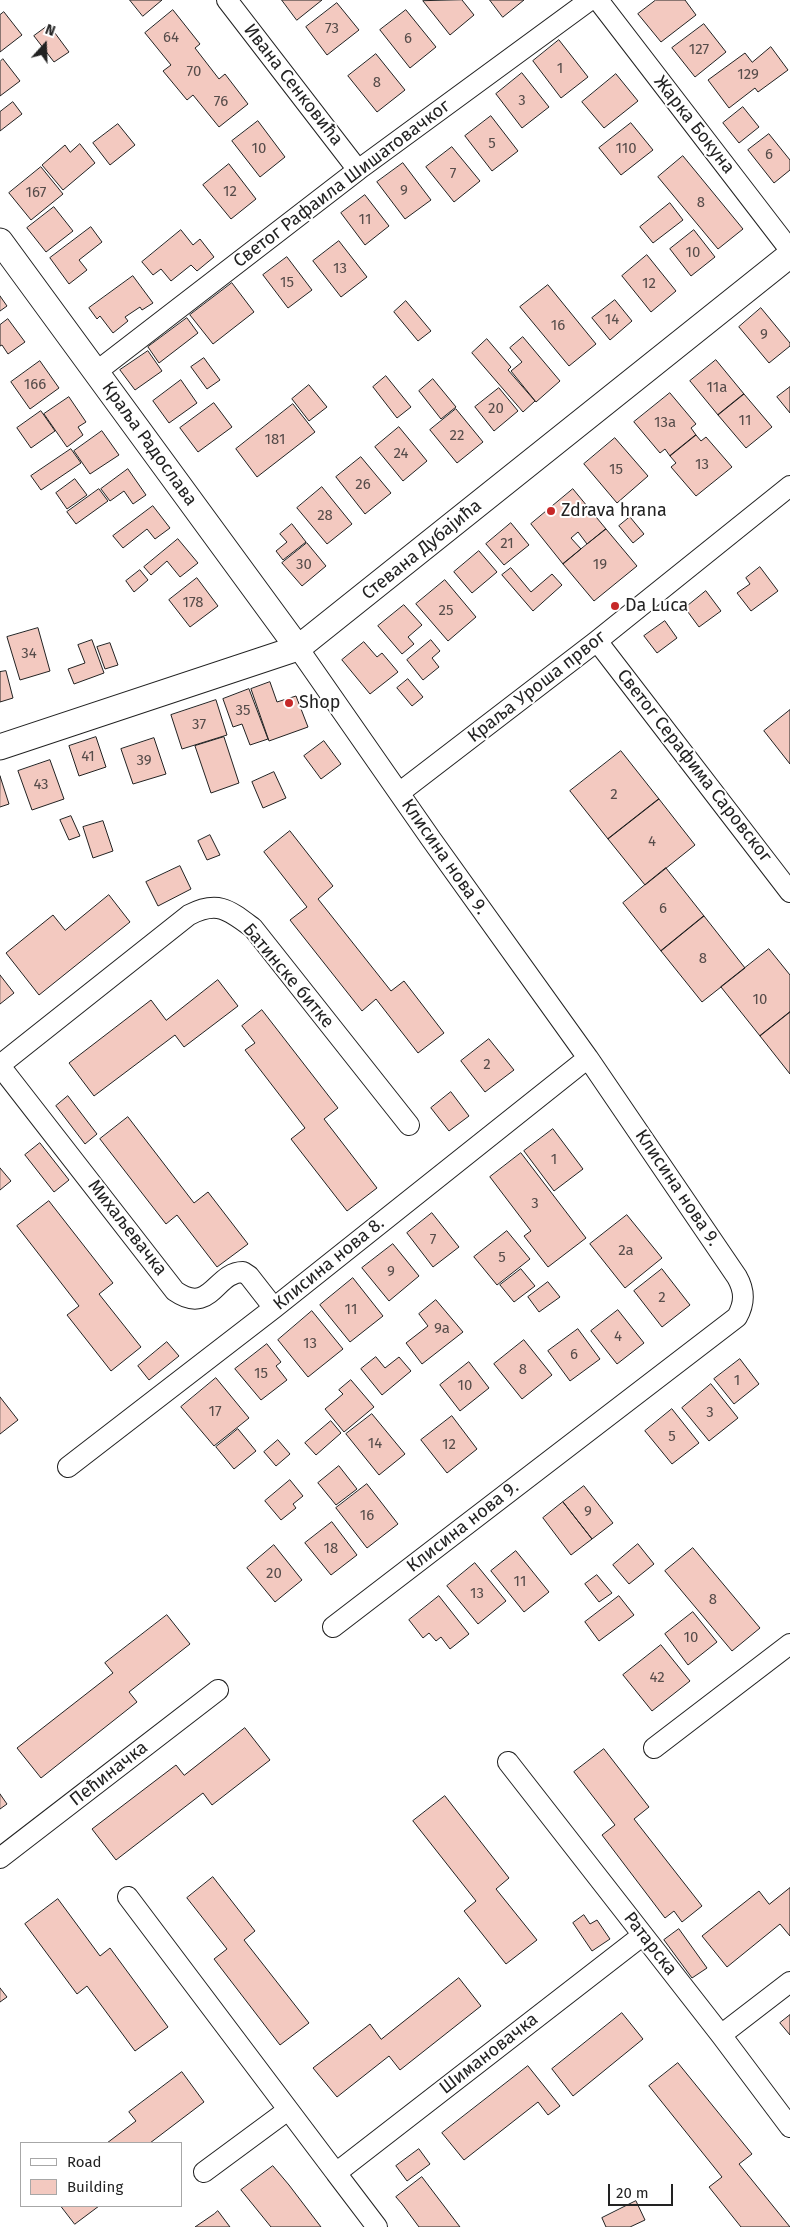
<!DOCTYPE html>
<html>
<head>
<meta charset="utf-8">
<style>
	body { margin:0 }
	#map { position:relative; width:790px; height:2227px; overflow:hidden; background:#fff; font-family:"Fira Sans",sans-serif }
	canvas { display:block }
	.legend { position:absolute; left:20px; top:2142px; width:162px; height:65px; box-sizing:border-box; background:#fff; border:1px solid #a7a7a7; margin:0; padding:6px 9px; list-style:none; font-size:15px; color:#222 }
	.legend li { display:flex; align-items:center; gap:10px; height:25px }
	.legend b { width:25px; border:1px solid #a7a7a7 }
	.north { position:absolute; left:20px; top:20px; width:50px; height:50px; -webkit-text-stroke:4px #fff; paint-order:stroke; rotate:20deg; font-size:14px; font-weight:700; line-height:20px; text-align:center; color:#222 }
	.north::after { content:''; display:block; margin:auto; width:18px; height:22px; background:#222; clip-path:polygon(50% 0,100% 100%,50% 72%,0 100%) }
	.scale { position:absolute; left:608px; top:2184px; width:65px; height:22px; box-sizing:border-box; border:2px solid #222; border-top:0; padding-left:6px; font-size:15px; line-height:18px; white-space:nowrap; color:#222; -webkit-text-stroke:4px #fff; paint-order:stroke }
</style>
</head>
<body>
<div id="map">
<canvas width="790" height="2227"></canvas>
<ul class="legend">
<li><b style="height:6px;background:#fff"></b>Road</li>
<li><b style="height:14px;background:#f3c9c0"></b>Building</li>
</ul>
<div class="north">N</div>
<div class="scale">20 m</div>
</div>
<script>
const ctx = document.querySelector('canvas').getContext('2d');
ctx.lineJoin = 'round';
function paint(path, color) { ctx.fillStyle = color; ctx.fill(path, 'evenodd'); }
function stroke(path, color, width, dash) { ctx.strokeStyle = color; ctx.lineWidth = width; ctx.lineCap = dash ? 'butt' : 'round'; ctx.setLineDash(dash || []); ctx.stroke(path); }
function label(font, color, halo, rows, align = 'center') {
  ctx.font = font + ' "Fira Sans",sans-serif'; ctx.lineWidth = 4; ctx.setLineDash([]); ctx.textBaseline = 'middle'; ctx.strokeStyle = halo; ctx.fillStyle = color; for (const [text, x, y, turn = 0] of rows) {
    ctx.save(); ctx.translate(x, y); ctx.rotate((+turn || 0) * Math.PI / 180); ctx.textAlign = isNaN(turn) ? turn : align; if (halo) ctx.strokeText(text, 0, 0); ctx.fillText(text, 0, 0); ctx.restore();
  }
}
const building = new Path2D(`
	M130,0h32l-19,16z
	M282,0h40l-25,20z
	M462,0l12,15 -24,20 -27,-34z
	M490,0h34l-21,17z
	M656,0h29l11,15 -35,27 -23,-28z
	M337,3l22,27 -32,25 -21,-28z
	M173,10l27,34 -5,4 24,31 6,-5 23,30 -29,23 -26,-32 -6,5 -24,-29 8,-6 -26,-32z
	M406,10l30,37 -26,21 -30,-38z
	M4,12l18,23 -22,17v-37z
	M704,24l22,28 -31,25 -23,-29z
	M49,25l20,27 -15,10 -20,-26z
	M559,40l29,37 -27,21 -28,-37z
	M771,47l17,23 -30,22 -3,-4 -26,20 -21,-28 37,-27 7,9z
	M376,54l29,36 -28,22 -29,-36z
	M3,59l17,22 -20,15v-34z
	M522,73l27,34 -27,21 -26,-34z
	M616,74l22,27 -34,27 -22,-26z
	M13,102l9,12 -22,17v-19z
	M743,107l16,20 -20,16 -16,-20z
	M491,116l27,35 -26,20 -27,-35z
	M258,121l27,36 -25,20 -28,-36z
	M631,123l22,27 -32,25 -22,-27z
	M118,124l17,21 -25,20 -17,-22z
	M769,134l21,26v10l-16,13 -26,-33z
	M80,144l15,19 -32,27 -21,-25 23,-20 5,7z
	M452,147l28,34 -26,21 -28,-35z
	M683,156l60,73 -25,20 -60,-72z
	M403,163l28,37 -26,19 -28,-37z
	M229,164l27,35 -25,20 -28,-34z
	M41,167l22,27 -32,26 -22,-27z
	M365,195l24,31 -24,19 -24,-32z
	M670,203l13,17 -30,23 -13,-16z
	M54,207l19,24 -27,21 -19,-24z
	M91,227l11,15 -23,18 8,10 -18,14 -19,-26z
	M181,230l12,15 7,-6 14,18 -17,14 -6,-6 -20,16 -10,-12 -8,6 -11,-13z
	M694,230l21,27 -24,19 -21,-27z
	M339,241l28,36 -26,20 -28,-36z
	M647,255l29,36 -25,21 -29,-36z
	M287,257l25,33 -24,18 -25,-33z
	M133,276l20,27 -11,7 -2,-3 -15,10 3,4 -15,12 -13,-17 -3,3 -8,-11z
	M232,283l22,29 -41,32 -23,-29z
	M548,285l48,59 -27,22 -49,-59z
	M0,296l7,10 -7,5z
	M615,300l17,21 -22,19 -18,-22z
	M406,301l25,30 -13,10 -24,-29z
	M761,308l29,35v3l-21,17 -30,-36z
	M187,318l11,15 -39,30 -11,-16z
	M8,319l17,23 -17,12 -6,-9 -2,1v-21z
	M523,337l37,44 -24,21 -25,-31 11,-9 -12,-14z
	M487,339l24,28 -3,3 27,31 -12,11 -51,-59z
	M148,351l14,20 -27,19 -15,-20z
	M204,358l16,22 -13,9 -16,-22z
	M716,360l28,34 -26,21 -28,-34z
	M40,361l19,27 -29,21 -19,-27z
	M386,376l25,31 -14,11 -24,-31z
	M433,379l23,28 -15,12 -22,-28z
	M181,380l16,23 -28,20 -16,-22z
	M309,385l18,22 -18,14 -17,-22z
	M790,387v26l-13,-16z
	M499,388l19,23 -24,20 -19,-24z
	M670,393l26,31 -5,4 5,7 -26,21 -5,-7 -5,4 -26,-31z
	M744,394l28,33 -26,21 -28,-33z
	M69,397l17,25 -8,5 5,8 -16,12 -23,-33z
	M214,403l18,24 -34,25 -18,-24z
	M293,404l22,28 -58,45 -21,-28z
	M456,409l27,33 -26,21 -27,-33z
	M41,411l14,20 -24,17 -14,-20z
	M399,427l28,34 -24,20 -28,-34z
	M102,431l17,24 -29,19 -16,-23z
	M696,435l5,6 5,-4 26,30 -36,29 -25,-29 5,-4 -6,-7z
	M615,438l33,38 -31,27 -33,-39z
	M71,449l10,14 -40,27 -10,-14z
	M361,457l30,36 -26,21 -29,-37z
	M128,469l18,26 -13,9 -9,-13 -14,10 -9,-12z
	M75,479l12,16 -20,14 -11,-16z
	M322,487l30,37 -25,20 -30,-36z
	M99,489l9,12 -32,23 -9,-12z
	M573,489l33,40 -19,15 -9,-12 -7,6 10,11 -18,15 -32,-40z
	M153,506l17,22 -15,11 -8,-10 -24,19 -10,-12z
	M630,517l14,17 -11,9 -14,-17z
	M511,523l18,22 -25,20 -18,-21z
	M292,524l14,18 -23,18 -7,-9 11,-9 -7,-8z
	M606,529l31,37 -43,35 -31,-37z
	M178,539l20,24 -18,14 -13,-16 -16,14 -7,-8z
	M307,543l19,23 -24,20 -20,-23z
	M479,551l18,21 -25,21 -18,-21z
	M760,567l18,24 -27,20 -14,-18 13,-9 -4,-6z
	M511,568l20,24 21,-18 10,11 -29,26 -31,-36z
	M140,570l8,10 -14,12 -8,-11z
	M197,578l21,28 -28,21 -21,-27z
	M445,580l31,37 -28,24 -32,-37z
	M706,591l15,20 -22,16 -14,-19z
	M404,605l18,20 -14,12 6,7 -12,10 -24,-28z
	M665,621l12,17 -20,15 -13,-17z
	M38,628l12,43 -30,9 -13,-43z
	M92,640l12,33 -30,11 -6,-15 17,-6 -7,-18z
	M431,640l9,11 -8,7 7,9 -16,13 -16,-20z
	M364,642l13,15 5,-4 16,19 -28,22 -28,-34z
	M110,643l8,22 -13,4 -8,-22z
	M6,671l7,27 -13,4v-30z
	M408,679l15,18 -11,9 -15,-18z
	M270,682l7,20 19,-6 12,31 -39,14 -18,-52z
	M249,689l19,50 -18,6 -8,-21 -9,3 -10,-28z
	M216,700l11,35 -45,14 -11,-34z
	M790,710v54l-26,-33z
	M96,737l10,30 -27,9 -10,-30z
	M224,737l15,46 -28,10 -16,-47z
	M154,738l12,36 -33,10 -12,-35z
	M324,741l17,23 -20,15 -17,-23z
	M621,751l38,48 -51,40 -38,-48z
	M50,760l14,39 -32,11 -14,-39z
	M274,772l12,26 -23,10 -11,-26z
	M0,776l9,28 -9,3z
	M659,799l36,46 -50,40 -37,-46z
	M71,816l9,20 -11,4 -9,-20z
	M103,821l10,30 -20,7 -10,-31z
	M290,831l43,55 -15,13 73,92 13,-10 40,52 -26,20 -42,-54 -14,12 -72,-91 17,-13 -43,-55z
	M210,835l10,20 -13,5 -9,-19z
	M180,866l11,23 -33,17 -12,-24z
	M666,868l38,48 -43,35 -38,-48z
	M109,895l21,27 -91,73 -33,-42 47,-38 12,15z
	M704,916l41,52 -43,34 -41,-51z
	M769,949l21,26v37l-30,24 -39,-49z
	M0,975l14,18 -14,11z
	M218,980l20,26 -54,41 -9,-12 -81,61 -25,-33 82,-63 15,20z
	M262,1010l76,98 -14,11 53,69 -30,23 -56,-72 14,-11 -60,-78 10,-7 -13,-17z
	M790,1012v62l-30,-38z
	M489,1039l25,31 -29,22 -24,-31z
	M451,1092l18,24 -20,15 -18,-23z
	M68,1096l29,38 -12,10 -29,-38z
	M128,1117l66,86 14,-11 40,52 -31,23 -40,-52 -11,9 -66,-85z
	M553,1129l30,40 -29,22 -30,-40z
	M40,1143l29,37 -15,12 -29,-37z
	M521,1153l65,85 -38,29 -24,-31 7,-5 -41,-54z
	M0,1168l11,13 -11,9z
	M49,1201l64,82 -14,11 42,53 -30,24 -44,-56 12,-9 -62,-80z
	M432,1213l27,34 -26,20 -26,-34z
	M627,1215l35,43 -37,30 -35,-44z
	M507,1231l23,28 -33,26 -23,-28z
	M393,1244l26,32 -30,25 -27,-33z
	M521,1269l14,17 -21,16 -14,-17z
	M662,1269l28,36 -28,22 -28,-36z
	M353,1278l30,38 -33,26 -30,-37z
	M548,1282l12,15 -21,15 -11,-15z
	M436,1300l27,32 -41,32 -16,-21 22,-17 -9,-12z
	M618,1310l26,33 -27,21 -26,-33z
	M312,1311l31,38 -35,28 -30,-37z
	M578,1329l22,30 -30,22 -22,-30z
	M524,1340l28,35 -30,24 -28,-35z
	M167,1342l12,14 -30,24 -11,-14z
	M267,1344l14,18 -5,4 11,14 -26,20 -26,-31z
	M376,1357l9,11 14,-11 12,14 -29,24 -21,-26z
	M740,1359l19,25 -25,20 -20,-25z
	M469,1362l20,26 -29,23 -20,-26z
	M216,1378l33,40 -35,28 -33,-39z
	M351,1380l23,27 -30,25 -19,-23 18,-15 -4,-4z
	M711,1384l27,34 -29,23 -27,-33z
	M0,1397l18,23 -18,14z
	M672,1409l27,34 -27,21 -27,-33z
	M372,1414l33,40 -26,21 -33,-41z
	M452,1416l25,33 -30,24 -26,-33z
	M331,1421l10,12 -25,22 -11,-12z
	M238,1429l18,22 -22,18 -18,-22z
	M278,1440l12,14 -14,12 -12,-14z
	M339,1466l18,23 -21,16 -18,-22z
	M290,1480l13,16 -10,8 3,4 -15,12 -16,-19z
	M367,1484l31,40 -31,24 -31,-40z
	M584,1486l29,37 -21,16 -29,-37z
	M563,1502l29,37 -21,16 -28,-37z
	M332,1522l25,33 -26,20 -26,-32z
	M638,1544l16,20 -25,20 -16,-19z
	M274,1545l28,35 -27,22 -28,-34z
	M693,1548l67,80 -28,23 -67,-80z
	M516,1551l33,41 -25,20 -33,-41z
	M475,1563l31,38 -28,23 -31,-38z
	M597,1575l15,18 -13,9 -14,-18z
	M439,1596l30,38 -19,15 -9,-12 -5,4 -7,-8 -6,5 -14,-18z
	M619,1596l15,19 -35,26 -14,-19z
	M693,1612l24,30 -29,23 -23,-31z
	M167,1615l23,29 -61,48 8,10 -96,76 -24,-30 96,-75 -8,-10z
	M661,1645l29,36 -38,30 -29,-36z
	M245,1728l25,32 -58,45 -9,-12 -87,67 -24,-31 84,-64 8,10z
	M604,1749l45,58 -15,12 68,87 -20,16 -8,-11 -9,7 -63,-83 13,-10 -41,-53z
	M0,1794l7,10 -7,5z
	M445,1796l64,82 -13,11 41,51 -31,24 -42,-53 12,-10 -63,-80z
	M213,1877l42,54 -11,9 65,83 -29,22 -66,-86 13,-10 -40,-51z
	M790,1888v48l-10,-12 -53,43 -25,-31 57,-45 10,13z
	M58,1899l42,57 10,-8 58,79 -33,24 -48,-65 -10,8 -52,-70z
	M584,1915l6,9 7,-4 13,19 -18,12 -19,-28z
	M679,1929l28,39 -15,10 -28,-38z
	M459,1978l22,28 -81,64 -11,-14 -52,41 -24,-29 57,-44 11,15z
	M0,1988l7,9 -7,5z
	M622,2013l21,26 -70,57 -21,-27z
	M790,2015v20l-10,-12z
	M678,2063l74,91 -13,10 51,63h-49l-32,-40 13,-10 -73,-91z
	M528,2066l32,40 -12,9 -10,-13 -74,58 -22,-27z
	M182,2072l22,30 -54,41h-43l29,-22 -7,-9z
	M419,2149l11,15 -23,17 -11,-15z
	M273,2166l16,19 32,42h-50l-30,-37z
	M422,2177l38,50h-41l-17,-23 -6,-7z
	M636,2201l9,19 -15,7h-24l-4,-9z
	M61,2206h38l-24,18z
	M218,2211l12,16h-35l19,-13z`);
const minor = new Path2D(`
	M227,0l131,170
	M598,0l192,250
	M96,372l262,-202 232,-170
	M597,641l193,251
	M298,648l133,191 157,219 149,219c8,14 8,26 0,40l-404,310
	M399,793l198,-152 193,-155
	M0,1065l189,-150c29,-15 40,-5 64,13l156,197
	M0,1066l175,225c36,25 40,-19 68,-19l6,4 25,32
	M68,1467l206,-159 314,-250
	M654,1748l136,-104
	M508,1762l213,273 69,92
	M0,1858l218,-168
	M128,1897l208,276 307,-238
	M721,2035l69,-53
	M204,2172l84,-62
	M336,2173l41,54`);
const tertiary = new Path2D(`
	M0,241l298,407
	M0,747l298,-99 492,-393`);
const markers = [
	[551,511,5,"#c62828"],
	[615,606,5,"#c62828"],
	[289,703,5,"#c62828"]
];
const numberNames = [
	["73",332,29],
	["64",171,38],
	["6",408,39],
	["127",699,50],
	["1",560,69],
	["70",194,72],
	["129",748,75],
	["8",377,83],
	["3",522,101],
	["76",221,102],
	["5",492,144],
	["10",259,149],
	["110",626,149],
	["6",769,155],
	["7",453,174],
	["9",404,191],
	["12",230,192],
	["167",36,193],
	["8",701,203],
	["11",365,220],
	["10",693,253],
	["13",340,269],
	["15",287,283],
	["12",649,284],
	["14",612,320],
	["16",558,326],
	["9",764,335],
	["166",35,385],
	["11a",717,388],
	["20",496,409],
	["11",745,421],
	["13a",665,423],
	["22",457,436],
	["181",275,440],
	["24",401,454],
	["13",702,465],
	["15",616,470],
	["26",363,485],
	["28",325,516],
	["21",507,544],
	["30",304,565],
	["19",600,565],
	["178",193,603],
	["25",446,611],
	["34",29,654],
	["35",243,711],
	["37",199,725],
	["41",88,757],
	["39",144,761],
	["43",41,785],
	["2",614,795],
	["4",652,842],
	["6",663,909],
	["8",703,959],
	["10",760,1000],
	["2",487,1065],
	["1",554,1160],
	["3",535,1204],
	["7",433,1240],
	["2a",626,1251],
	["5",502,1258],
	["9",391,1272],
	["2",662,1298],
	["11",351,1310],
	["9a",442,1329],
	["4",618,1337],
	["13",310,1344],
	["6",574,1355],
	["8",523,1370],
	["15",261,1374],
	["1",737,1381],
	["10",465,1386],
	["17",215,1412],
	["3",710,1413],
	["5",672,1437],
	["14",375,1444],
	["12",449,1445],
	["9",588,1512],
	["16",367,1516],
	["18",331,1549],
	["20",274,1574],
	["11",520,1582],
	["13",477,1594],
	["8",713,1600],
	["10",691,1638],
	["42",657,1678]
];
const streetNames = [
	["Ивана Сенковића",293,85,52],
	["Жарка Бокуна",694,125,52],
	["Светог Рафаила Шишатовачког",342,184,-37],
	["Краља Радослава",149,444,54],
	["Стевана Дубајића",422,550,-39],
	["Краља Уроша првог",537,687,-38],
	["Светог Серафима Саровског",694,766,52],
	["Клисина нова 9.",444,857,55],
	["Батинске битке",288,976,50],
	["Клисина нова 9.",677,1188,56],
	["Михаљевачка",127,1228,52],
	["Клисина нова 8.",329,1264,-39],
	["Клисина нова 9.",463,1527,-38],
	["Пећиначка",109,1774,-38],
	["Ратарска",650,1944,52],
	["Шимановачка",489,2054,-38]
];
const poiNames = [
	["Zdrava hrana",561,511],
	["Da Luca",625,606],
	["Shop",299,703]
];
paint(building, '#f3c9c0');
stroke(building, '#222', 1);
stroke(minor, '#222', 22);
stroke(tertiary, '#222', 27);
stroke(minor, '#fff', 20);
stroke(tertiary, '#fff', 25);
for (const [x, y, r, color] of markers) { const dot = new Path2D(); dot.arc(x, y, r, 0, 2 * Math.PI); ctx.fillStyle = color; ctx.fill(dot); stroke(dot, '#fff', 2); }
label('15px', '#564c4a', null, numberNames);
label('18px', '#222', '#fff', streetNames);
label('18px', '#222', '#fff', poiNames, 'left');
</script>
</body>
</html>
